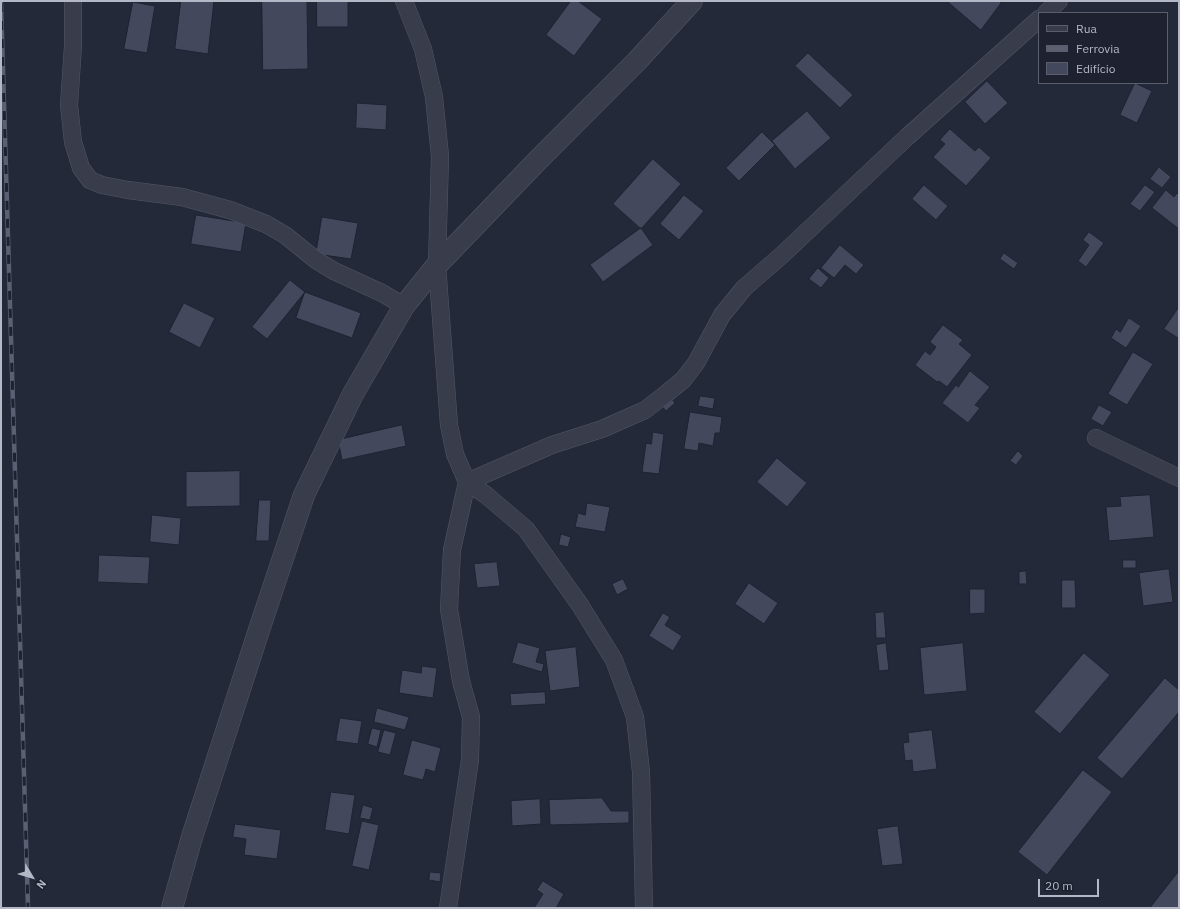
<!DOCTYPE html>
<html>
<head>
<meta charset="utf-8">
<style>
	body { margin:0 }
	#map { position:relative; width:1180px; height:909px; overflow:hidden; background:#24293a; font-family:"IBM Plex Sans",sans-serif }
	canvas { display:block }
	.frame { position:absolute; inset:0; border:2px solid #b3b7c6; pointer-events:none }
	.legend { position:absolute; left:1038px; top:12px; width:130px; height:72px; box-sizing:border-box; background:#1d2130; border:1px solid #595d6c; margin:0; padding:5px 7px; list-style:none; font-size:12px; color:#b3b7c6 }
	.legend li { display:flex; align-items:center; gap:8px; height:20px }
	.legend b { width:20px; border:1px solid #595d6c }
	.north { position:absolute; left:12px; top:857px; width:40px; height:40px; -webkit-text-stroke:3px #1d2130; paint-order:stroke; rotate:128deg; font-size:11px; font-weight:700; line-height:16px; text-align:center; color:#b3b7c6 }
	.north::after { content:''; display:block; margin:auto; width:14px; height:18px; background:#b3b7c6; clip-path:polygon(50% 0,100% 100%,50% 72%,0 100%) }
	.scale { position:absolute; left:1038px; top:879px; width:61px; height:18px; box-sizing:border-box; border:2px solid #b3b7c6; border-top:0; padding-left:5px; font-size:12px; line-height:14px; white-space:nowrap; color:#b3b7c6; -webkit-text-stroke:3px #1d2130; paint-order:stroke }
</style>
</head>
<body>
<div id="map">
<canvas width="1180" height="909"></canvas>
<div class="frame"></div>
<ul class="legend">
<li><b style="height:5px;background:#383c4b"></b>Rua</li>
<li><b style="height:5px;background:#5a5f72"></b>Ferrovia</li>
<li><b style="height:11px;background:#43485c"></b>Edifício</li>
</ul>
<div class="north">N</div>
<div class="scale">20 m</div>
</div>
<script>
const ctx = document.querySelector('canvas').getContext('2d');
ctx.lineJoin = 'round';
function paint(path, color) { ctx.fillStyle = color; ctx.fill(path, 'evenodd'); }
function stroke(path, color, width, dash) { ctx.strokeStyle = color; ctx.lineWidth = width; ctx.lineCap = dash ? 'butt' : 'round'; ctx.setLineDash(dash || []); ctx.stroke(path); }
const building = new Path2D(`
	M181,1h33l-6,53 -33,-5z
	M262,1h45l1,68 -45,1z
	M317,1h31v26h-31z
	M571,1h7l24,18 -28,37 -28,-21z
	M947,1h52l2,2 -20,27z
	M133,2l22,4 -8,47 -23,-4z
	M808,53l45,42 -13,13 -45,-42z
	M987,81l21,22 -23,21 -20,-22z
	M1135,83l17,8 -15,32 -17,-8z
	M357,103l30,2 -1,25 -30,-2z
	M807,111l24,27 -36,31 -23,-28z
	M950,129l25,22 4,-4 12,11 -25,28 -33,-29 12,-13 -5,-4z
	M762,132l13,13 -36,36 -13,-13z
	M653,159l28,25 -40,45 -28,-25z
	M1159,167l12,10 -9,11 -12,-9z
	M924,185l24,21 -12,14 -24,-21z
	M1145,185l10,7 -15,19 -10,-7z
	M1166,190l8,7 3,-4 2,2v34l-27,-21z
	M684,195l20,16 -25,29 -19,-16z
	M196,215l50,8 -5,29 -50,-8z
	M322,217l36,6 -7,36 -35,-5z
	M641,228l12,17 -50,37 -13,-17z
	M1089,232l15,11 -18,24 -8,-6 11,-16 -6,-5z
	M840,245l24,20 -8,9 -11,-9 -11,13 -13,-10z
	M1004,253l14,10 -4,6 -14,-10z
	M818,268l11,10 -8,10 -12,-9z
	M290,280l15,12 -38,47 -15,-12z
	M305,292l56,21 -9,25 -56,-20z
	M184,303l31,15 -15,30 -31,-16z
	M1179,307v30l-1,1 -14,-9z
	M1129,318l12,8 -15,22 -15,-10 5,-9 4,3z
	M943,325l20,15 -4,4 13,11 -25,32 -8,-6 -2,1 -22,-17 10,-14 5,4 6,-8 -6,-5z
	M1133,352l20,12 -26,41 -19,-11z
	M970,371l20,16 -15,18 5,3 -12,15 -26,-20 14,-18 2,2z
	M669,395l6,8 -9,8 -7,-8z
	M700,396l15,2 -2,11 -15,-3z
	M1099,405l13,7 -9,14 -12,-7z
	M690,412l32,5 -2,16h-5l-2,13 -14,-3 -1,8 -14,-2z
	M402,425l4,21 -64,14 -4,-20z
	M653,432l11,2 -5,40 -17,-2 4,-29 5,1z
	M1018,451l5,5 -7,9 -6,-4z
	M777,458l30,25 -20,24 -30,-25z
	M240,471v35l-54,1v-35z
	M1150,495l4,42 -45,4 -3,-34 15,-1 -1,-9z
	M259,500h12l-2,41h-13z
	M587,503l23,4 -5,25 -30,-5 3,-14 7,2z
	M152,515l29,3 -2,27 -29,-3z
	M561,534l10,3 -3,10 -9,-2z
	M99,555l51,2 -2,27 -50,-2z
	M1123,560h13v8h-13z
	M497,562l3,24 -23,2 -3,-24z
	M1169,569l4,33 -30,4 -4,-33z
	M1026,571l1,13h-8v-12z
	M623,579l5,10 -11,6 -5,-11z
	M1062,580h13l1,28h-14z
	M749,583l29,20 -14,21 -29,-20z
	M970,589h15v24l-15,1z
	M884,612l2,26h-10l-1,-25z
	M663,613l7,4 -5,8 17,11 -9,15 -24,-15z
	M518,642l22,6 -4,14 8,2 -2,8 -30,-9z
	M886,643l3,27 -10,1 -3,-26z
	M963,643l4,48 -43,4 -4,-47z
	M576,647l4,40 -30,4 -5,-40z
	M1084,653l26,22 -50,59 -26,-22z
	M422,666l15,2 -4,30 -34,-5 3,-23 19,3z
	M1165,678l14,12v22l-57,67 -25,-21z
	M545,692l1,12 -35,2 -1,-12z
	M377,708l32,9 -4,13 -31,-8z
	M340,718l22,3 -4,23 -22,-3z
	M372,728l9,2 -4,17 -9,-3z
	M384,730l12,3 -6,22 -12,-3z
	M932,730l5,39 -24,3 -1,-12 -7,1 -2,-18 6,-1 -1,-9z
	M412,740l29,8 -6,24 -9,-3 -3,11 -20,-5z
	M1083,770l29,22 -65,83 -29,-23z
	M331,792l24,3 -6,39 -24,-4z
	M602,798l9,13h18v12l-79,2 -1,-25z
	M540,799l1,25 -29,2 -1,-25z
	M363,805l10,3 -3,12 -10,-2z
	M362,821l17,4 -10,45 -17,-4z
	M235,824l46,6 -4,29 -33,-4 2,-16 -13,-2z
	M898,826l5,38 -21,2 -5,-37z
	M1179,871v37h-29z
	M430,872l11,1 -1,9 -11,-2z
	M543,881l21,13 -8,14h-22l9,-14 -6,-4z`);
const minor = new Path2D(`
	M73,1v45l-4,59 4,37 8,26 9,12 12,5 26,5 54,7 48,13 36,14 19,11 31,25 18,11 48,22 22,13
	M404,1l19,48 11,48 6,59 -3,109 12,160 6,29 12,28 19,13 40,34 54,76 34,55 21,57 6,55 3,136
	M1046,13l13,-12
	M1096,438l83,40
	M448,908l22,-148 1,-43 -10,-36 -12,-72 3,-59 15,-68 85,-37 50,-16 43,-19 22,-17 16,-13 13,-17 26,-48 22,-27 38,-33 125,-118 132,-118`);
const tertiary = new Path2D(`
	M172,908l20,-71 67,-207 45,-135 49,-101 51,-88 33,-41 103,-107 97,-97 55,-60`);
const rail = new Path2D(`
	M1,3l27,905`);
paint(building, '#43485c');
stroke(building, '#1f2332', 1);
stroke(minor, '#535766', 18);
stroke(tertiary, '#535766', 22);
stroke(minor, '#383c4b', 17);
stroke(tertiary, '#383c4b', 21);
stroke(rail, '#5a5f72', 4.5);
stroke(rail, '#1d2130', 3, [9]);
</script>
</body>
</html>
